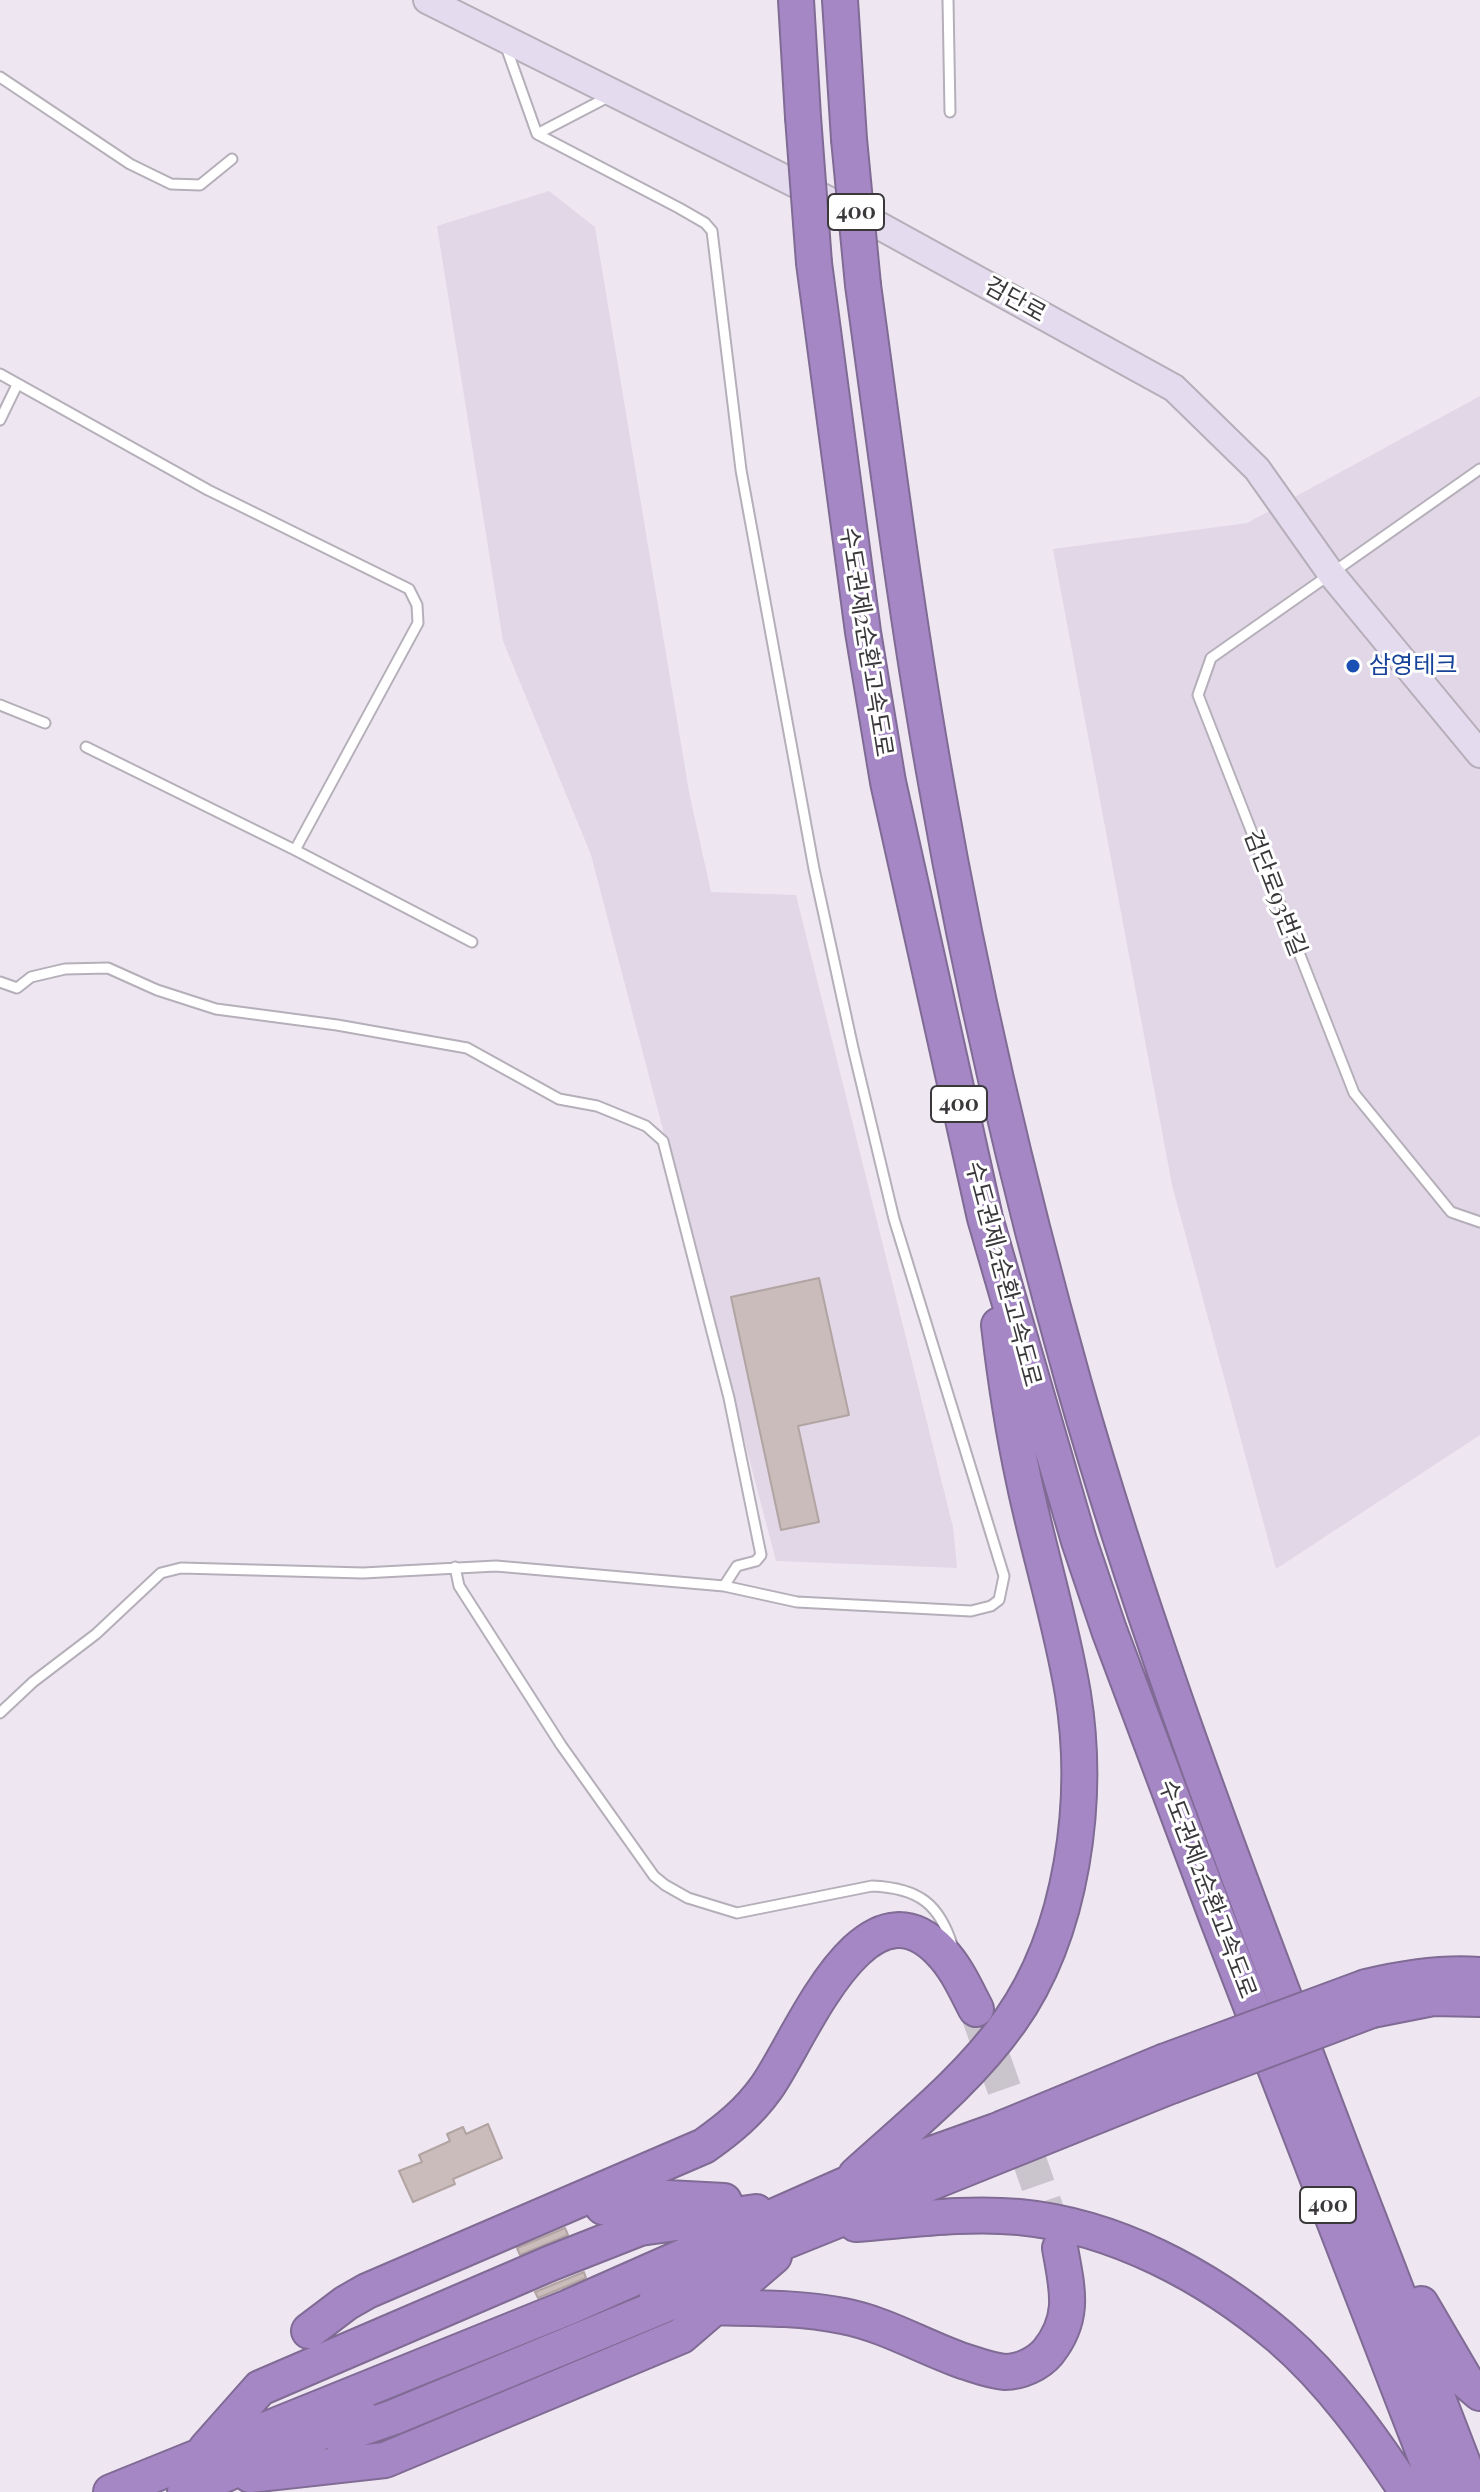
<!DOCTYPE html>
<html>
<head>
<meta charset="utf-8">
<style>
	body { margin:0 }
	canvas { display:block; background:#eee7f1 }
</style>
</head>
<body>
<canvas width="1480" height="2492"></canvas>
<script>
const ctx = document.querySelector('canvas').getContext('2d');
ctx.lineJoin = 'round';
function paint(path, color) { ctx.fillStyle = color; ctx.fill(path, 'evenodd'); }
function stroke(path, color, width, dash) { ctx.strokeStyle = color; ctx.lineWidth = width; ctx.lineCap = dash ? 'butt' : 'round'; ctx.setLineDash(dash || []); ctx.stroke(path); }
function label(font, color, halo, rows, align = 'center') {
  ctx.font = font + ' "Playfair Display","Noto Sans KR",serif'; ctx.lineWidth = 6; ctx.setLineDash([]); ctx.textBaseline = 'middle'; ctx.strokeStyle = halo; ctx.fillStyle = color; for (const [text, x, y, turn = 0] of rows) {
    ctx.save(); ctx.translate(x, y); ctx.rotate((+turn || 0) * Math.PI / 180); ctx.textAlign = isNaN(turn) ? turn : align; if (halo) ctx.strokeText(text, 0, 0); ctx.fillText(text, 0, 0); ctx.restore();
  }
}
const built = new Path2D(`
	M549,191l46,36 94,565 22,100 85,3 157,632 4,41 -181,-7 -185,-706 -88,-214 -66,-415z
	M1480,396v1039l-204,134 -104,-384 -119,-636 194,-26z`);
const building = new Path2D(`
	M819,1278l30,137 -51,11 21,96 -38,8 -50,-233z
	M488,2124l14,34 -49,21 2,5 -42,18 -14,-31 23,-9 -3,-7 31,-14 -3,-7 16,-7 3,7z
	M565,2228l3,7 -48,20 -3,-7z
	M584,2272l2,6 -48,20 -3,-6z`);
const highwayTunnel = new Path2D(`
	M976,2009l84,238`);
const lane = new Path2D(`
	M948,0l2,112
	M505,44l32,90 73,-38
	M0,77l130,87 41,20 29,1 32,-26
	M0,374l208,116 201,99 8,16 1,18 -123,227 -209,-103
	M0,420l17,-35
	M1480,469l-269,189 -13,37 156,398 97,119 29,10
	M0,705l45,18
	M295,850l177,92
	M0,982l17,6 14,-11 34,-8 43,-1 49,22 59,19 121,16 130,23 92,51 38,7 49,20 17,15 66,257 32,157 -5,6 -19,5 -13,20
	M455,1567l4,19 102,159 93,131 11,9 23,13 49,15 135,-27c47,2 68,18 81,62
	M0,1713l33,-31 63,-48 65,-61 20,-5 182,5 133,-7 228,20 73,16 174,9 20,-5 8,-6 5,-24 -110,-357 -41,-171 -39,-179 -73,-399 -29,-239 -7,-8 -26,-15 -142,-74`);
const secondary = new Path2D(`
	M427,0l451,225 296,163 83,81 75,106 148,179`);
const highway = new Path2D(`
	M796,0l7,117
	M840,0l9,139
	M814,263l49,369 25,150 97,436 94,323 30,89 108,288 222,574
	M863,285c23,168 44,336 74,503 35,201 82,400 137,596 60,211 136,418 214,623 61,162 123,323 186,485
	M1366,1987c38,-9 75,-15 114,-12
	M1372,2010l61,-12 47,1
	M856,2175c54,-49 112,-95 154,-154 63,-89 80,-221 63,-327 -12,-72 -34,-141 -49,-213 -11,-51 -19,-104 -25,-156
	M603,2207l27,-11 94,5
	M856,2224c54,-4 109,-12 163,-7 96,9 189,59 261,120 51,44 91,100 127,155
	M657,2293l514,-207
	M1421,2304l45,77 14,12
	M702,2307c47,1 96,0 141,9 42,8 80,31 120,45 13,4 28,10 42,11 15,0 33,-8 43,-20 28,-35 19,-64 12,-104
	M309,2331l37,-28 21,-12 337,-145c24,-17 45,-34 62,-58 34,-47 98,-218 175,-136 15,15 25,38 35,57
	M339,2436l55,-19 268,-111 24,-12
	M206,2449l54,-61 291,-125 89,-35 116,-16
	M250,2475l135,-15 296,-124 93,-80
	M111,2492l458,-185 276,-122 151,-54 167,-69
	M185,2492l175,-77`);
const highwayBridge = new Path2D(`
	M803,117l11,146
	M849,139l14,146
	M1163,2062l203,-75
	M1171,2086l201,-76`);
const markers = [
	[1353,666,8,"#1a4fb4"]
];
const shields = [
	[856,212,56],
	[959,1104,56],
	[1328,2205,56]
];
const shieldNames = [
	["400",856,212],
	["400",959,1104],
	["400",1328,2205]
];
const streetNames = [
	["검단로",1015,300,29],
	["수도권제2순환고속도로",866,642,81],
	["검단로93번길",1275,893,69],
	["수도권제2순환고속도로",1003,1274,75],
	["수도권제2순환고속도로",1207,1889,69]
];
const transitNames = [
	["삼영테크",1369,666]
];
paint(built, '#e2d7e7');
paint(building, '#c9bcba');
stroke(building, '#b1a4a2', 2);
stroke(highwayTunnel, '#cac4cd', 34, [34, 17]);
stroke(lane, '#b5afb9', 13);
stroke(secondary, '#b5afb9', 30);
stroke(highway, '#806b95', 38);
stroke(lane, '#fff', 9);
stroke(secondary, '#e4dbee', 26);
stroke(highway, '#a587c5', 34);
stroke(highwayBridge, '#806b95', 38, []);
stroke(highwayBridge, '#a587c5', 34);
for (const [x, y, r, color] of markers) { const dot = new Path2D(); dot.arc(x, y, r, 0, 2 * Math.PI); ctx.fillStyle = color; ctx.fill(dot); stroke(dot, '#fff', 3); }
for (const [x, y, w] of shields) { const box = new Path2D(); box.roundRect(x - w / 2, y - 18, w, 36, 6); ctx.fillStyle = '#fff'; ctx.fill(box); stroke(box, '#3b383c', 2); }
label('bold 22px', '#3b383c', null, shieldNames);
label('24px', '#3b383c', '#fff', streetNames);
label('24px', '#164399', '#fff', transitNames, 'left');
</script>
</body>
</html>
